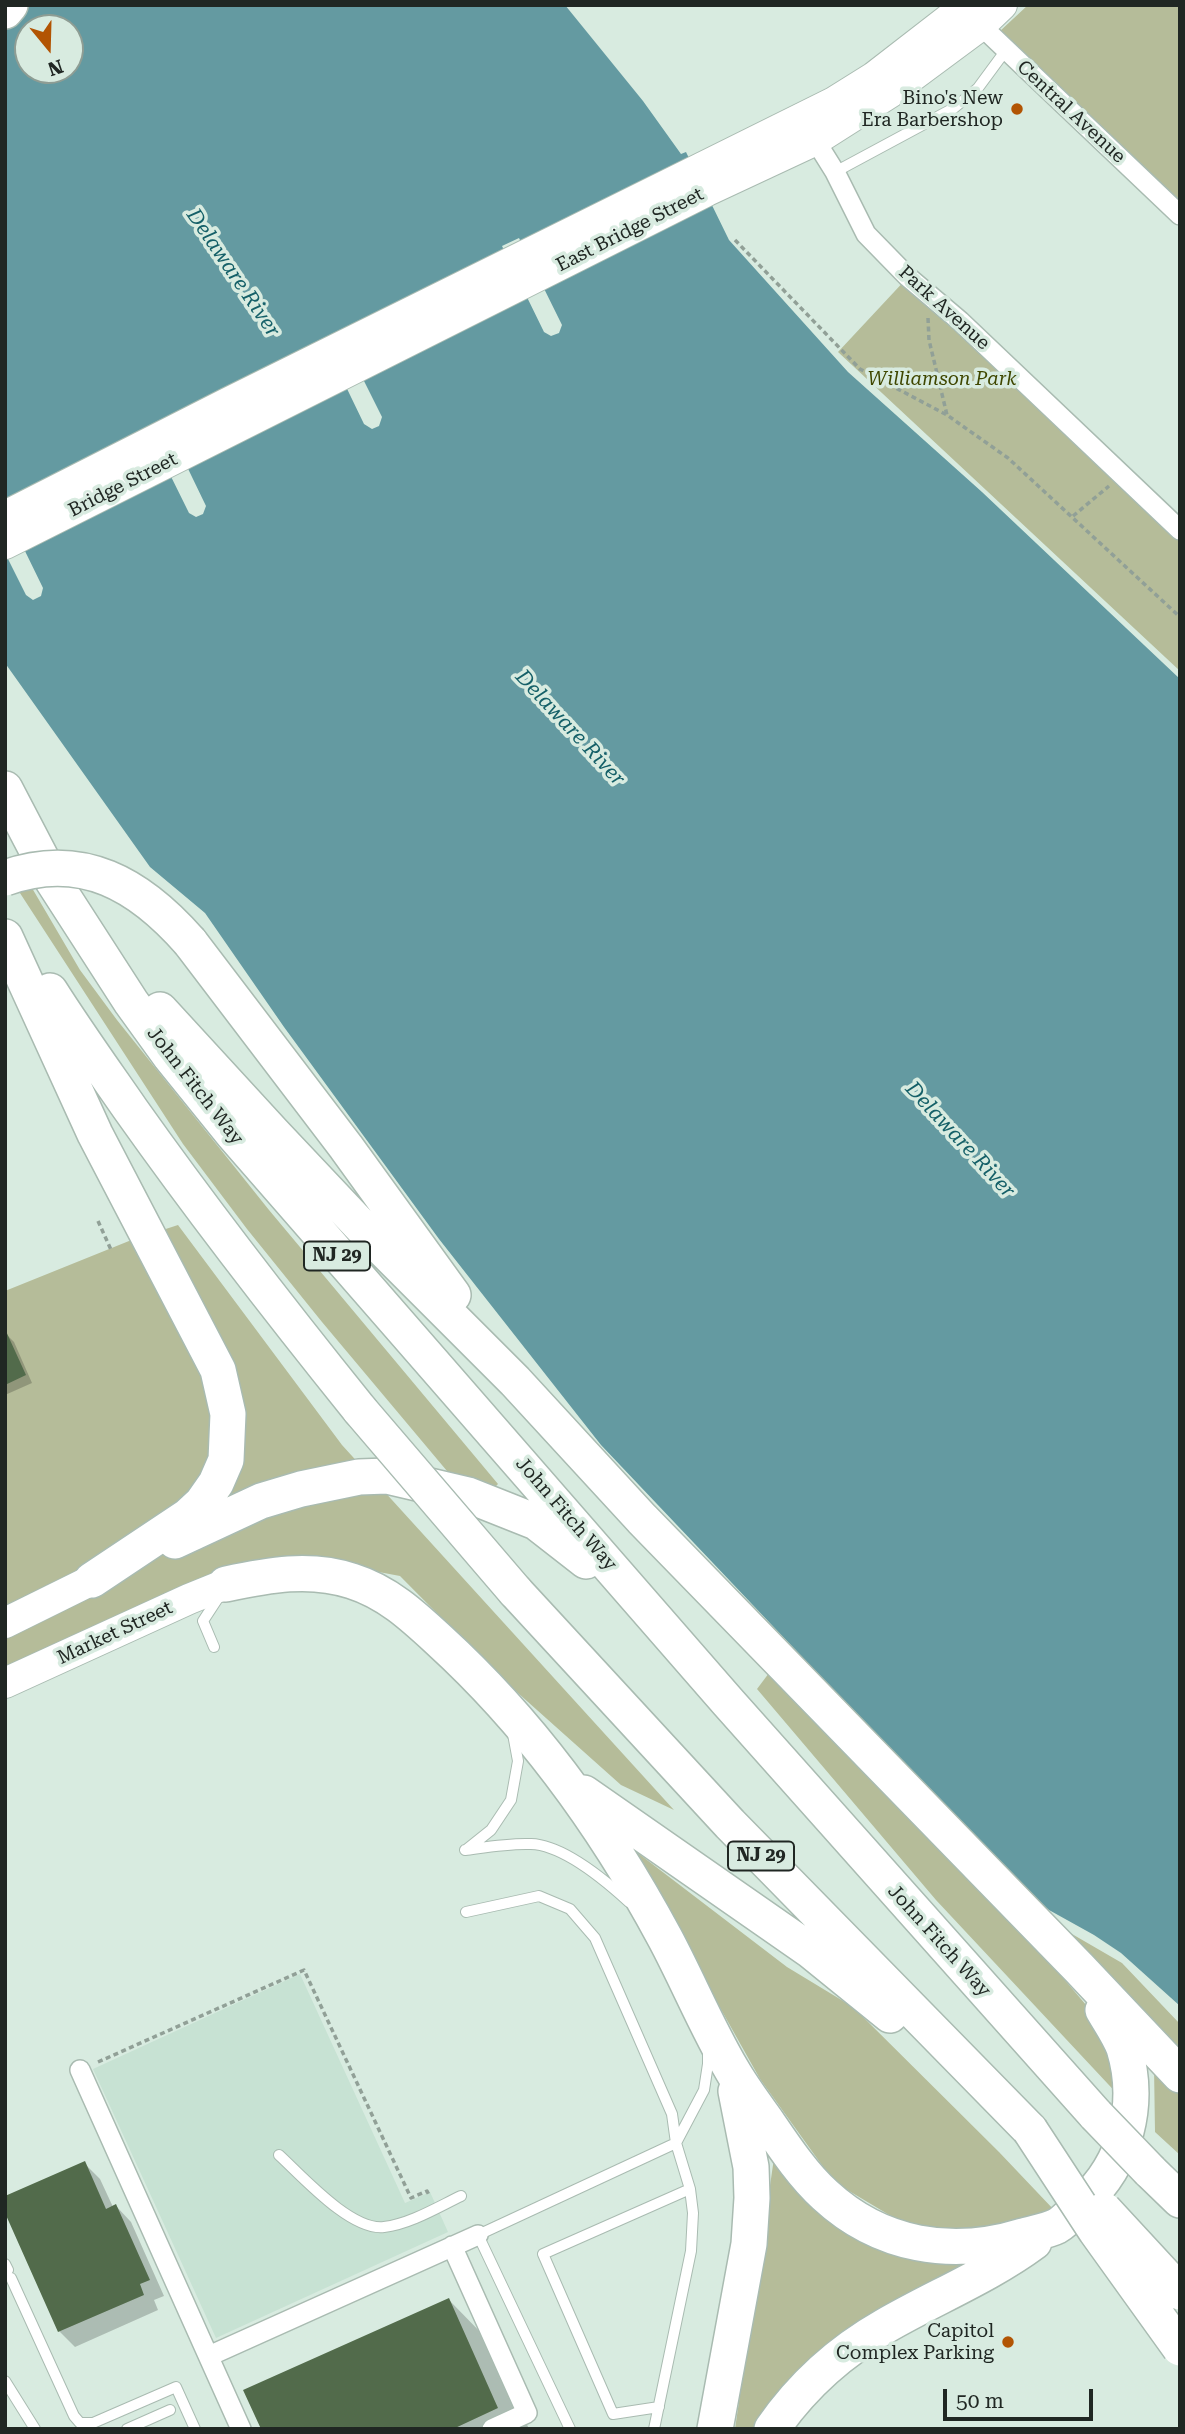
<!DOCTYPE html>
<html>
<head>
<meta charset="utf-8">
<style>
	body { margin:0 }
	#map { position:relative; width:1185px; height:2434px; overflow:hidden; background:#d8ebe0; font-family:"Roboto Serif",serif }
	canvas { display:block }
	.frame { position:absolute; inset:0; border:7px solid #202723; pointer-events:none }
	.north { position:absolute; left:14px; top:14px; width:70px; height:70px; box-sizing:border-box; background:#d8ebe0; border:2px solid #8e9d94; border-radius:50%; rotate:161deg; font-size:19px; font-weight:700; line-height:28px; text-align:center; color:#202723 }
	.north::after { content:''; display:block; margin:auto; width:24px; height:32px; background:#b25403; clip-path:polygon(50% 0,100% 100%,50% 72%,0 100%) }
	.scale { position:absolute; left:943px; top:2389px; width:150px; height:32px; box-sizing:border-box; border:4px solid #202723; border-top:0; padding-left:9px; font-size:21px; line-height:24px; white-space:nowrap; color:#202723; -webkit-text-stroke:5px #d8ebe0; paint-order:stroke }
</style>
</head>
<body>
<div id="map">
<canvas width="1185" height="2434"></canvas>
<div class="frame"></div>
<div class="north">N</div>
<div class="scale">50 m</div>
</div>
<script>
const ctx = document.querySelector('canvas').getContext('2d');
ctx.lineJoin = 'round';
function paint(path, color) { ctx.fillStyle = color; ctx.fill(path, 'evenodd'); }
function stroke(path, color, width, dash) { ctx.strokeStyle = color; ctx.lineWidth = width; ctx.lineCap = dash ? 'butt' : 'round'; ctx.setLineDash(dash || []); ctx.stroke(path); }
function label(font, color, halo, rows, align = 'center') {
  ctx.font = font + ' "Roboto Serif",serif'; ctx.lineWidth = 7; ctx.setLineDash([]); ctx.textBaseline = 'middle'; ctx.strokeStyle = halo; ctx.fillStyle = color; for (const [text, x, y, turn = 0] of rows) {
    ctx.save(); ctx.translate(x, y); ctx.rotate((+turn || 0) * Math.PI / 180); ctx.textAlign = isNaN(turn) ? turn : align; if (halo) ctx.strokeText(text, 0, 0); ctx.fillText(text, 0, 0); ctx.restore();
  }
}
const built = new Path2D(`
	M300,1974l105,229 25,-11 18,40 -232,106 -123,-269z`);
const green = new Path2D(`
	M1028,5h152v209l-181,-182z
	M908,277l272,257v137l-342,-319z
	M32,888l48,82 37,50 152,190 229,274 -3,3 -48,-16 -125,-149 -75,-93 -64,-85 -165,-254z
	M178,1225l164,220 332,365 -53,-25 -121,-108 -100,-101 -69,-13 -326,109v-381l124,-50z
	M769,1673l261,266 79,93 13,67 -186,-199 -179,-211z
	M630,1847l157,120 66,40 146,145 56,59 -61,26 -78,-6 -82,-49 -74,-103z
	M1053,1923l69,40 58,61v33z
	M1154,2066l26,27v62l-25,-23z
	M774,2158l69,72 143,31 -224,168h-27z`);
const water = new Path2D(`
	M5,5h560l78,96 38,53 5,-2 43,88 119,132 134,120 198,187v1327l-59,-53 -27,-18 -45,-25 -44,-33 -200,-217 -204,-215 -162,-206 -155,-212 -79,-114 -55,-46 -145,-204v-110l21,42 7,5 8,-4 2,-8 -38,-78zM28,28h42v42h-42zM519,238l43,87 -3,8 -8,3 -7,-4 -42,-86zM339,331l43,86 -3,9 -7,3 -8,-5 -41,-85zM164,419l42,87 -3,8 -7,3 -7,-4 -42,-85z`);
const shadow = new Path2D(`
	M6,1334l8,8 18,41 -27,12z
	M85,2164l15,15 13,28 3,-1 15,16 33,74 -10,4 4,10 -83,37 -16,-16z
	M449,2300l40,41 40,88h-267z`);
const building = new Path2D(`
	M5,1329l21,46 -21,10z
	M85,2161l21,48 10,-5 34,76 -10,4 4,11 -86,37 -53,-119v-17z
	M449,2298l49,110 -45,21h-192l-18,-39z`);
const path = new Path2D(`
	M735,240l125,129 87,46 61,43 172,159
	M928,318l1,22 18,75
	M1073,516l36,-30
	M98,1221l14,31
	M98,2062l206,-92 107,228 16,-7 2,4`);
const lane = new Path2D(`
	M835,172l119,-64 24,-20 28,-38
	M214,1647l-11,-26 17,-26
	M465,1850c22,-3 44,-7 66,-6 32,1 75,37 98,58
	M466,1850l25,-20 20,-30 7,-39 -5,-27
	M466,1912l73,-16 31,13 25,29 77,176 4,29 14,46 3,24 -2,38 -37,178
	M279,2155c24,22 72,76 105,72 26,-3 54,-20 77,-31
	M5,2264l3,6
	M11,2278l63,138 6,7h13l83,-36 19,42
	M5,2381l30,48
	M659,2407l-46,7 -70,-160 147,-65
	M127,2429l43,-19
	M570,2429l-92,-194 198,-92 28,-53 4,-26v-11`);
const street = new Path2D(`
	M974,19l206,196
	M810,132l25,40 31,62 42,43 52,44 220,209
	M80,2070l161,359
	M452,2246l75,167 -35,16
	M209,2356l269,-121`);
const primary = new Path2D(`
	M5,516l222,-113 607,-301 40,-25 93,-72
	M5,544l702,-353 107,-50 77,-49 89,-66 22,-21
	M5,1623l87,-43
	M5,1683l184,-84 37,-15`);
const highway = new Path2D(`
	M5,11l5,-6
	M5,789l48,92 78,121 39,54 63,78 495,568 368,413
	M5,937l90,197 123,236 10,44 -2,46 -10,23 -14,20 -14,13 -96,64
	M190,942l156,205 107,148
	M50,991c26,41 54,80 81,119 73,103 150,202 229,300
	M160,1010l113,123 101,107 141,141 127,138 437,449 101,107
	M175,1541l86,-40 40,-12 58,-12 28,-1 81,19 68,27 50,39
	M226,1584c42,-9 84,-17 126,-3 35,11 60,34 87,59 92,84 167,188 226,298 23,43 42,90 67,132 11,19 24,36 36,53 17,25 35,52 57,72 55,51 127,63 198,41 10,-3 24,-5 34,-10 9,-5 18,-16 26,-24 43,-38 58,-99 41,-154 -5,-13 -14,-26 -21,-38
	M515,1591l215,233 300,306
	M584,1793l227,158 79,64
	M1150,2171l30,29
	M715,2429l34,-185 3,-46 -1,-31 -15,-76
	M772,2429c29,-42 69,-78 113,-103 50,-29 103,-50 149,-84`);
const highwayBridge = new Path2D(`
	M5,878c77,-28 135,7 185,64
	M360,1410l155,181
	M1096,2115l54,56
	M1030,2130l66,101 84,117
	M1104,2210l76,82`);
const markers = [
	[1017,109,7,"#b25403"],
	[1008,2342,7,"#b25403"]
];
const shields = [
	[337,1256,66],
	[761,1856,66]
];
const shieldNames = [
	["NJ 29",337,1256],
	["NJ 29",761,1856]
];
const poiNames = [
	["Bino's New",1003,98],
	["Era Barbershop",1003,120],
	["Capitol",994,2331],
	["Complex Parking",994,2353]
];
const streetNames = [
	["Central Avenue",1071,112,43],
	["East Bridge Street",630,230,-27],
	["Park Avenue",944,308,42],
	["Bridge Street",123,485,-27],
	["John Fitch Way",195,1086,52],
	["John Fitch Way",566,1514,49],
	["Market Street",115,1633,-25],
	["John Fitch Way",939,1941,48]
];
const parkNames = [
	["Williamson Park",942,379]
];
const waterNames = [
	["Delaware River",233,273,56],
	["Delaware River",570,728,47],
	["Delaware River",960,1140,47]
];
paint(built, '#c7e2d3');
paint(green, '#b5bc99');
paint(water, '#649aa1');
paint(shadow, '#0003');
paint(building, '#526b4b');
stroke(lane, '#a9bbb1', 12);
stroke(street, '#a9bbb1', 22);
stroke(primary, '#a9bbb1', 32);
stroke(highway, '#a9bbb1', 38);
stroke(path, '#91a097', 3.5, [5, 3.5]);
stroke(lane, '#fff', 10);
stroke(street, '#fff', 19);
stroke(primary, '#fff', 30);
stroke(highway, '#fff', 35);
stroke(highwayBridge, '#a9bbb1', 38, []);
stroke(highwayBridge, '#fff', 35);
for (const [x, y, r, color] of markers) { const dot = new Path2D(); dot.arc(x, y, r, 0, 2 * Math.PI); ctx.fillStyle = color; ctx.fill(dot); stroke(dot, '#d8ebe0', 2.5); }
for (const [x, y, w] of shields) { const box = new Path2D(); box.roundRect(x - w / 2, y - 14.5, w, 29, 5); ctx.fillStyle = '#d8ebe0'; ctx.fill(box); stroke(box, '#202723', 2); }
label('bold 18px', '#202723', null, shieldNames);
label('19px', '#202723', '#d8ebe0', poiNames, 'right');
label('19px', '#202723', '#d8ebe0', streetNames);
label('italic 19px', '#3f4700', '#d8ebe0', parkNames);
label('italic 21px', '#156068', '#d8ebe0', waterNames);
</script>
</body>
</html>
